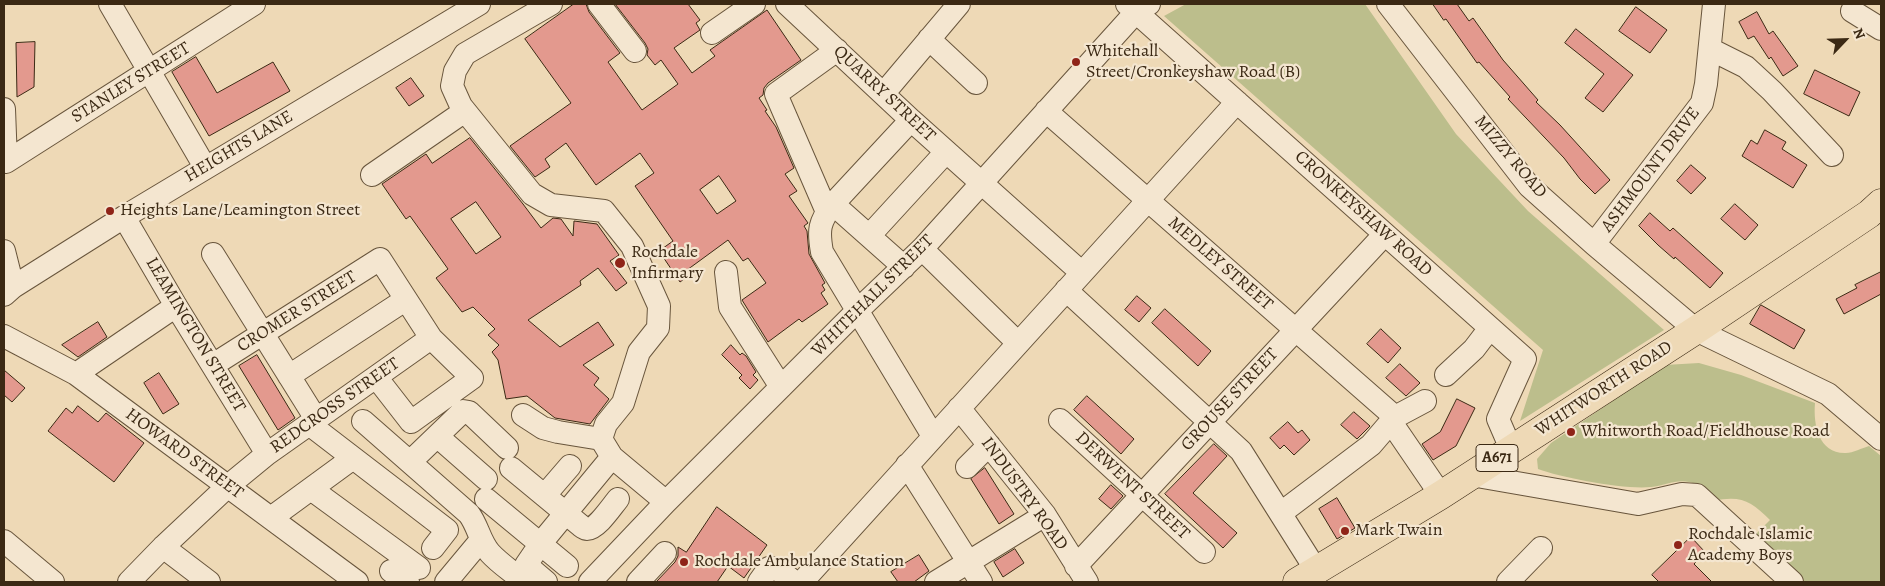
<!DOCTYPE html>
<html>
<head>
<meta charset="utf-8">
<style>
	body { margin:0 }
	#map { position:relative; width:1885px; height:586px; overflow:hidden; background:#eed9b6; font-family:Alegreya,serif }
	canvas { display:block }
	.frame { position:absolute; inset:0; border:5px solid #3b2914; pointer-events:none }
	.north { position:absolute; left:1820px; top:15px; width:50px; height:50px; -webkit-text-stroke:4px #f4e6d0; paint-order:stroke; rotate:66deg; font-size:14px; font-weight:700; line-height:20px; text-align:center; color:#3b2914 }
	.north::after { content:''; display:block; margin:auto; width:18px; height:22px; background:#3b2914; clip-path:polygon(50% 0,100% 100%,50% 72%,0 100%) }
</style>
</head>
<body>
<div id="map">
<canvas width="1885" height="586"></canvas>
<div class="frame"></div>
<div class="north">N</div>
</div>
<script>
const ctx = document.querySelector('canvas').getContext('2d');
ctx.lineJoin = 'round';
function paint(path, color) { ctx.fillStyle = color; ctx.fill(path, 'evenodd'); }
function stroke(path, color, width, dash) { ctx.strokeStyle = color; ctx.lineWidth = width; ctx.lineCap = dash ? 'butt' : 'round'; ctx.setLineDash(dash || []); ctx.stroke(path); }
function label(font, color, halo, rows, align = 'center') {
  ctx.font = font + ' Alegreya,serif'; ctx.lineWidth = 4.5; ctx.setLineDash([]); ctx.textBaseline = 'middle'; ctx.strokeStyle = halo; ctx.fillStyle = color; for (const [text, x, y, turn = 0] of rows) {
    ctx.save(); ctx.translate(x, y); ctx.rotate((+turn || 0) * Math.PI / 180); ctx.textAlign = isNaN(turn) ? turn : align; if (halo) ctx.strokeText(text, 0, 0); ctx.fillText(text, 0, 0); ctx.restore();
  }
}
const green = new Path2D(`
	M1186,4h179l91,130 72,77 136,119 -144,91 23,-71 -379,-334z
	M1699,363l42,12 74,28c-2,22 4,51 31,50 7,0 16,-5 23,-7l12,10v126h-82l-47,-44 18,-18c-19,-19 -29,-25 -57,-19 -6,-6 -16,-18 -24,-19 -13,-3 -25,4 -38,5 -25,3 -89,-9 -113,-18l-1,-10 14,-16 114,-78z`);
const building = new Path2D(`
	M574,4h12l3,8 31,41 -12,9 34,48 36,-26 -17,-24 -6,5 -8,-10 1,-6 -3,-6 -30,-39h73l12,16 -4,3 4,7 -26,18 18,25 23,-17 -5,-6 57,-40 34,50 -33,23 -4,5 -1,7 -4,3 8,12 -2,1 11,16 18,41 -9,6 12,17 -8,5 19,27 -4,3 3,5 2,23 16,29 -3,2 3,5 -4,3 7,11 -26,18 -3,-3 -31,23 -26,-42 24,-17 -18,-25 -5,3 -15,-21 -41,30 4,4 -11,8 -21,-31 14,-10 -38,-55 19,-13 -14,-20 -44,32 -30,-42 -21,16 5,8 -15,10 -25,-31 61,-43 -46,-64zM719,176l17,25 -19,13 -17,-24z
	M1433,4h24l12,17 4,-3 30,42 35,40 -2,2 24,23 50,55 -15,14 -15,-15 -16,-21 -56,-59 2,-2 -31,-35 -2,1 -31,-44 -2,1z
	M1636,7l31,23 -17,23 -31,-22z
	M1757,12l12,22 4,-3 25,35 -15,10 -12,-19 -2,2 -15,-23 -6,3 -9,-17z
	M1576,29l57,46 -30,37 -18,-14 19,-24 -39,-31z
	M35,42l-1,45 -17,10 -1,-54z
	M196,57l21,36 56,-31 17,29 -81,45 -37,-64z
	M1815,70l45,22 -11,24 -45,-22z
	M411,78l13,18 -15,10 -13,-18z
	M1765,130l21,12 -4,7 25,16 -14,23 -51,-32 9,-16 6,4z
	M470,138l53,66 18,24 12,-10 8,1 12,17 1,-15 23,3 22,31 -9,6 17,22 -11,8 -18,-23 -18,13 1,4 -53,35 32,27 38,-25 16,23 -31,20 16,13 -5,7 15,14 -19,25 -35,-6 -28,-22 -21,3 -8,-39 -6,-8 7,-7 -11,-10 7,-6 -22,-22 -11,5 -26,-34 12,-9 -38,-53 -4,3 -24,-35 44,-30 6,9zM476,202l25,35 -25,17 -25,-35z
	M1691,165l15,13 -15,16 -14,-13z
	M1735,204l23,21 -13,15 -24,-21z
	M1650,213l20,18 3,-3 50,45 -13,15 -35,-31 -1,2 -16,-14 -19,-19z
	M1881,272v22l-37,20 -8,-15 21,-11 -2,-3z
	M1137,296l14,12 -12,14 -14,-12z
	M1761,305l44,25 -11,19 -44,-25z
	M1165,309l46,42 -13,15 -46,-43z
	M98,322l9,15 -29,20 -16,-12z
	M1381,329l20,19 -13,15 -21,-19z
	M731,345l9,10 2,-2 4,3 10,16 -3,3 5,5 -8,9 -11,-11 3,-3 -20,-20z
	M257,355l38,63 -17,12 -39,-64z
	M1400,364l20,19 -14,13 -20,-18z
	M4,370l21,18 -13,14 -8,-7z
	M159,373l20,31 -16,10 -19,-31z
	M1087,396l47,43 -13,15 -47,-44z
	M1457,399l18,9 -19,38 -23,14 -11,-16 18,-12z
	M78,406l20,16 8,-9 38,30 -30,39 -66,-51 18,-23 6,5z
	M1354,412l16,14 -13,13 -16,-14z
	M1288,422l10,11 4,-3 8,10 -16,15 -10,-10 -4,4 -10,-11z
	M1214,444l13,12 -34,37 44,40 -14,15 -58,-54z
	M985,468l29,46 -15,10 -28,-45z
	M1111,485l12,11 -12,13 -12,-10z
	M1337,498l18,30 -18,11 -18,-30z
	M717,507l50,38 -23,33 -16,-12 -11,16h-61l19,-20 3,-6v-9l8,5z
	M1691,537l14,15 -11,12 18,18h-53l-7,-7z
	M1015,549l9,14 -21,14 -9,-15z
	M919,555l10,16 -15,11h-16l-7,-10z`);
const minor = new Path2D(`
	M110,4l95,163
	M551,4l-86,50 -10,17 -3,15 9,20 71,88 19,11 53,6 28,35 27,60 -1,22 -19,24 -16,51 -17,21 -5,15 11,18 54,45
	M599,4l36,47
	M787,4l124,116 171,153
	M1127,4l398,355 -27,60 13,30
	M1388,4l141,182 65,58 102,86 132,64 53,45
	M1852,11l29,18
	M712,33l42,-29
	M929,39l47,44
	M1710,49l36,18 26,24 60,64
	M884,93l75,-89
	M4,109l2,53 248,-158
	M1046,111l349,306
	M911,120l-78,84c-14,18 -15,26 -11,48l111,184
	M372,175l93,-64
	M833,204l71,63
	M827,212l-51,-118 61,-44
	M124,217l52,89 91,148
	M869,236l77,-84
	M1594,244l108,-141 4,-19 8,-80
	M922,249l96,94
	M4,251l9,36
	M213,254l103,165
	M726,272l4,35 51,80
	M1066,290l175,161 75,119
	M4,295l9,-8 111,-70 355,-213
	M4,336l72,38 281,208
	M213,365l167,-106 51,79 41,40 -61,44 -35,-45
	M76,374l100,-68
	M1446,375l28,-26 16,-21
	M289,376l116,-76
	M959,408l86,107 42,67
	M523,415l20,13 15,4 43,7
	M1060,420l144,132
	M363,421l106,93c9,12 11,28 21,39 10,11 23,19 34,29
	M1391,422l43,63
	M309,424l138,106 -14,18
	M437,436l49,43
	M410,462l53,-51 6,1 38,36
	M907,465l74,117
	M967,467l22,-22
	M511,468l69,57c1,1 5,4 7,4 10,0 25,-23 31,-30
	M1471,475l167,29 44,-10 15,1 95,87
	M311,489l108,79
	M545,495l25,-29
	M486,499l81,67
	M1281,513l90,-68 24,-28 30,-16
	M271,518l82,-60
	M4,541l49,41
	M163,547l46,35
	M1076,566l309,-332
	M391,571l17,11
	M129,582l34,-35 65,-61 39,-32 164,-116
	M446,582l35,-42
	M546,582l-20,-17 15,-22 71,-86
	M590,582l76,-80 191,-191 65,-62 214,-237 13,-8
	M638,582l27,-29
	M759,582l10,-14c10,-1 17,8 25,14
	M802,582l435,-480
	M936,582l109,-67
	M1508,582l33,-34`);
const major = new Path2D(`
	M1297,582l144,-87 255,-165 173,-116 12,-11`);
const markers = [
	[1076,62,5,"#8f2418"],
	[110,211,5,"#8f2418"],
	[620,263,6,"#8f2418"],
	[1571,432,5,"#8f2418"],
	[1345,531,5,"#8f2418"],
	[1678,545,5,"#8f2418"],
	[684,562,5,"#8f2418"]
];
const shields = [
	[1497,458,42]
];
const shieldNames = [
	["A671",1497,458]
];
const poiNames = [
	["Whitehall",1086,52],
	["Street/Cronkeyshaw Road (B)",1086,73],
	["Heights Lane/Leamington Street",120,211],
	["Rochdale",631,253],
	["Infirmary",631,274],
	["Whitworth Road/Fieldhouse Road",1581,432],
	["Mark Twain",1355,531],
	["Rochdale Islamic",1688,535],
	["Academy Boys",1688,556],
	["Rochdale Ambulance Station",694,562]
];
const streetNames = [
	["STANLEY STREET",131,83,-32],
	["QUARRY STREET",884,94,43],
	["HEIGHTS LANE",239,147,-31],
	["MIZZY ROAD",1510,157,50],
	["ASHMOUNT DRIVE",1651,170,-53],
	["CRONKEYSHAW ROAD",1363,214,42],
	["MEDLEY STREET",1220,264,41],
	["WHITEHALL STREET",873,296,-45],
	["CROMER STREET",297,312,-32],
	["LEAMINGTON STREET",195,335,59],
	["WHITWORTH ROAD",1604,389,-33],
	["GROUSE STREET",1230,400,-47],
	["REDCROSS STREET",335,406,-35],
	["HOWARD STREET",184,454,36],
	["DERWENT STREET",1132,486,43],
	["INDUSTRY ROAD",1024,494,54]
];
paint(green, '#bcbe8c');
paint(building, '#e3998e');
stroke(building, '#3b2914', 1);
stroke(minor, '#68553c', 24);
stroke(major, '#3b2914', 29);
stroke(minor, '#f4e6d0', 22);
stroke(major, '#eed9b6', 28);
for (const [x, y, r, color] of markers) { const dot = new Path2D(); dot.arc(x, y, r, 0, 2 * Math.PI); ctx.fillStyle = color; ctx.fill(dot); stroke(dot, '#f4e6d0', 2); }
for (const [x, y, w] of shields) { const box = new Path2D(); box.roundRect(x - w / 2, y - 13.5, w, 27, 4); ctx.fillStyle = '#f4e6d0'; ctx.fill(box); stroke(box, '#3b2914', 1); }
label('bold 16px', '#3b2914', null, shieldNames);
label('18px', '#3b2914', '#f4e6d0', poiNames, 'left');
label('18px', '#3b2914', '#f4e6d0', streetNames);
</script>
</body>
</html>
